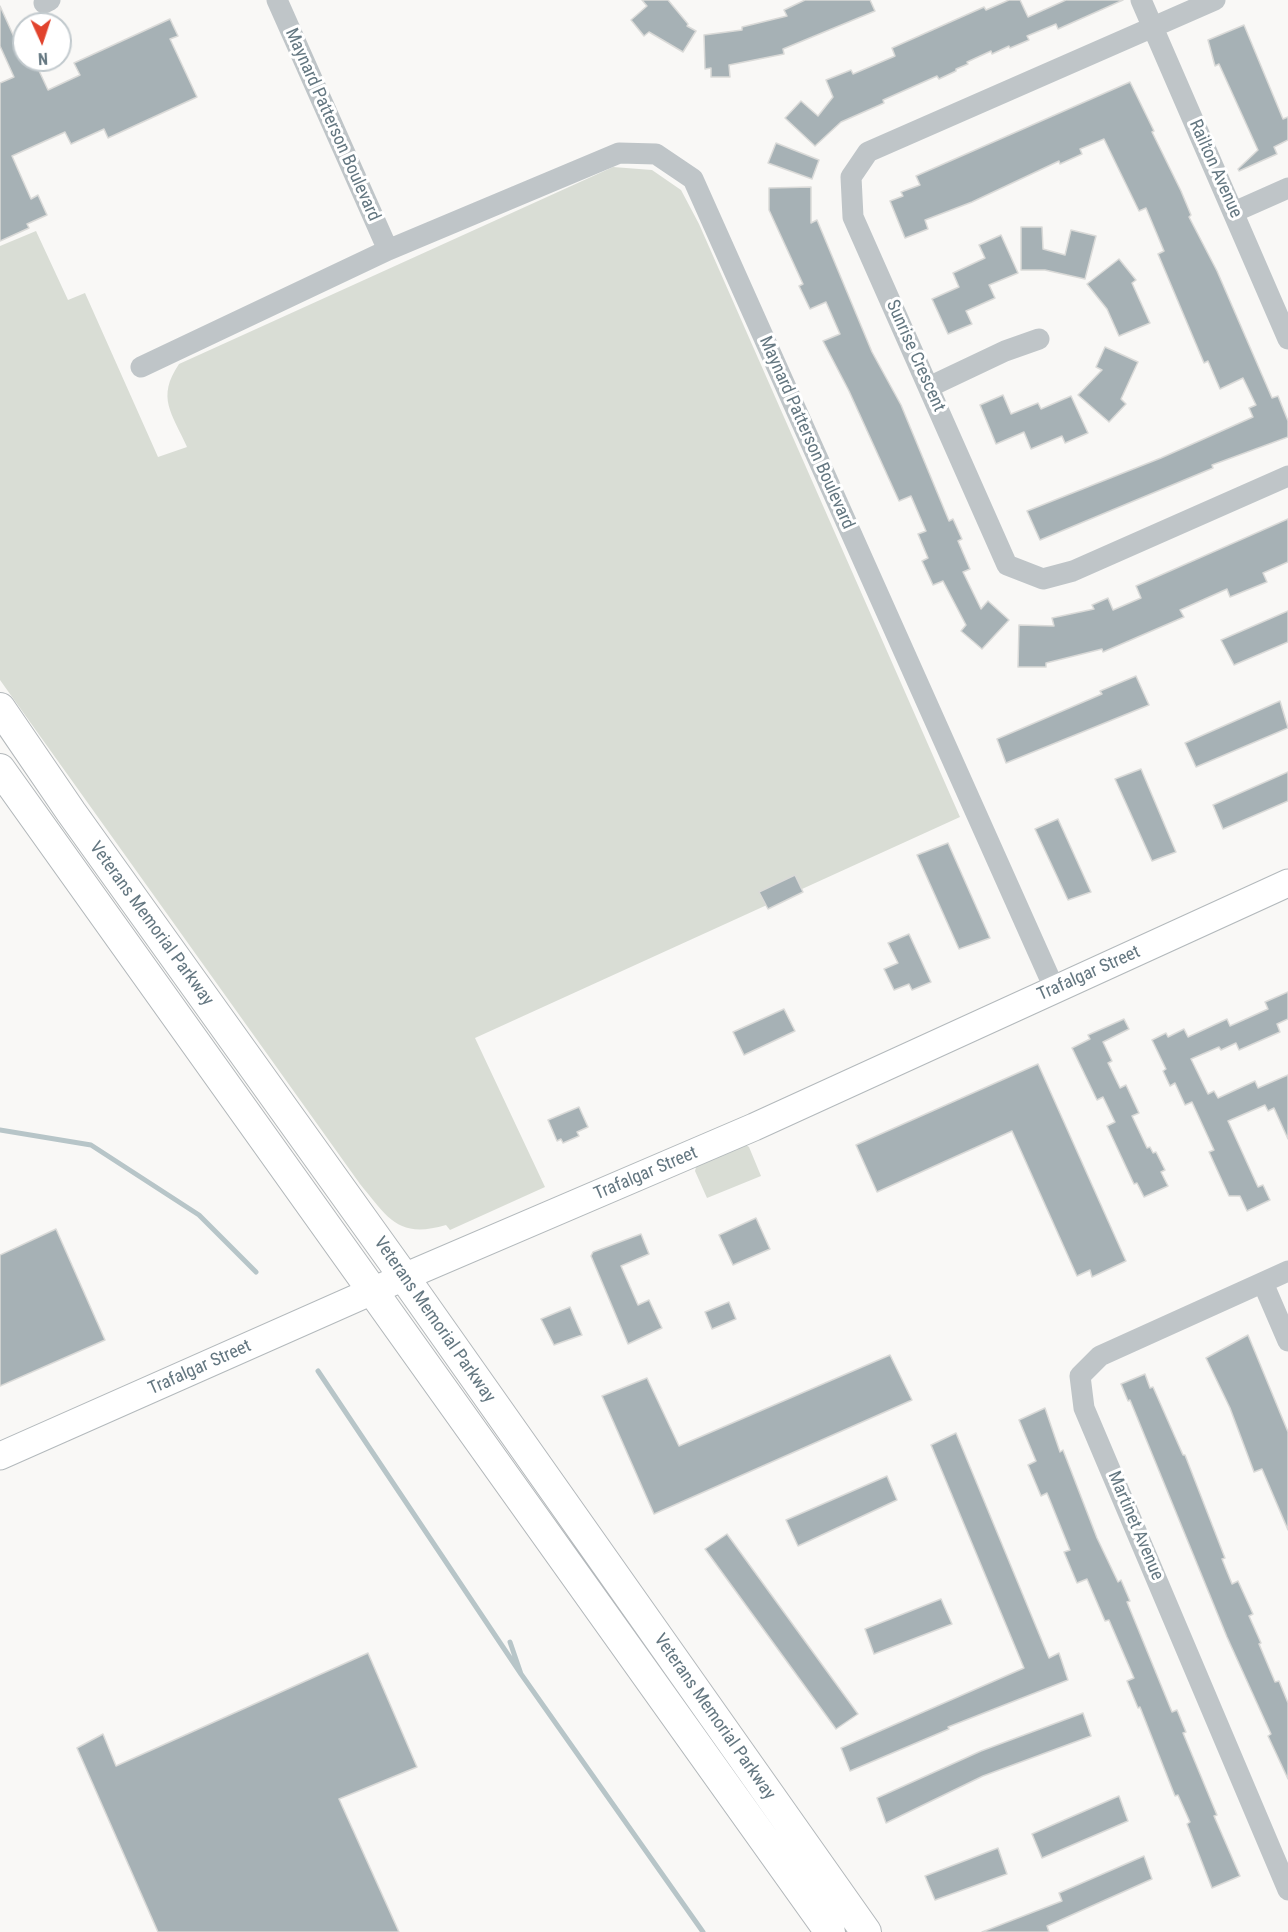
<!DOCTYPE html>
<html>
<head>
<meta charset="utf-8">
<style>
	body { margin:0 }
	#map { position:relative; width:1288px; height:1932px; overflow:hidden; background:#f9f8f6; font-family:"Roboto Condensed",sans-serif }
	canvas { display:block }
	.north { position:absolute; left:12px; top:12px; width:60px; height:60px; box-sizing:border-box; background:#fff; border:2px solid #c1c9cd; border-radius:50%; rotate:177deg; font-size:16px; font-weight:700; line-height:24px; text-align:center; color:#647781 }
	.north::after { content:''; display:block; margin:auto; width:21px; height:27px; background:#e1432d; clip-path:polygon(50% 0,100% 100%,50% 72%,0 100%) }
</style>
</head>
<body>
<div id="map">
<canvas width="1288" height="1932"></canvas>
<div class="north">N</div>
</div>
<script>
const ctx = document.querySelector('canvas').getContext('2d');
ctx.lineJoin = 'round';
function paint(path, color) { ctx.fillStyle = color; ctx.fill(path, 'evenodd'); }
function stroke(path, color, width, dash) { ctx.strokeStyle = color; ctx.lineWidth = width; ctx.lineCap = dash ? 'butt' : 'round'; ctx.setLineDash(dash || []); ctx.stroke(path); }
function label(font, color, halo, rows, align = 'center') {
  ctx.font = font + ' "Roboto Condensed",sans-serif'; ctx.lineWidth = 6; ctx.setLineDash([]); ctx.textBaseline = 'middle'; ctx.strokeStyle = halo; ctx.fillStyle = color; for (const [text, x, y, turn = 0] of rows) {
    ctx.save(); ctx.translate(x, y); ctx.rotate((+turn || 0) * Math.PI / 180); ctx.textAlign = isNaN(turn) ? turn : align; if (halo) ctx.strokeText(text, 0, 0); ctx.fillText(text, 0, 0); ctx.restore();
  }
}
const green = new Path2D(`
	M613,167l39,3 29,20 18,34 261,593 -485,221 70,149 -95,43 -4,-5c-48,14 -58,-7 -86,-41l-360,-504v-434l36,-15 32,69 17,-7 73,164 29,-10c-15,-34 -31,-49 -8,-83z
	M743,1143l6,4 12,29 -54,22 -12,-27 2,-7z`);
const stream = new Path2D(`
	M0,1130l91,15 108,70 57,57
	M318,1371l203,303
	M510,1642l11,32 182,258`);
const building = new Path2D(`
	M642,0h26l20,24 -1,2 9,5 -13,21 -34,-20 -5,4 -13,-16 16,-14z
	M805,0h65l5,11 -92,38 1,5 -55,11 1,12h-19v-9l-6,1 -1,-34 38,-5v-3l45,-11 -3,-6z
	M1009,0h11l8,17 38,-17h57l-65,29 -2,-5 -29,12 2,4 -19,8 -1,-2 -17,8 -1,-3 -24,11 1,2 -12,5v2l-17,8 -2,-3 -54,24 1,3 -43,19 -26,24 -30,-28 16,-17 17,15 15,-19 -7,-17 25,-10 2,4 42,-18 -3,-8 92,-41 2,3z
	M0,6l14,31 10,6v17h10l14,30 32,-15 -6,-12 96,-44 8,17 -8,3 27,58 -89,41 -4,-9 -33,15 -6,-12 -53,24 19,43 7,-4 9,20 -20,9 2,4 -29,13v-158l14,-6 -14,-31z
	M1244,25l39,94 5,-2v23l-14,7 3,7 -38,17 -1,-2 20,-19 -39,-86 -4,2 -7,-26z
	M1130,82l24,49 -2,1 29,59 10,24 -2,2 28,54 55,127 6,-2 10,25v16l-76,28 1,3 -173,72 -13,-29 134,-53 92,-41 -4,-9 7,-3 -13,-27 -23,11 -12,-28 -4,2 -46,-109 6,-3 -18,-43 -7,3 -35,-72 -24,10 2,5 -22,10 -1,-3 -87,41 -47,18 3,9 -23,9 -15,-37 13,-5 -2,-4 19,-7 -4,-9z
	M776,143l43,17 -7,19 -44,-16z
	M811,187v36l6,-3 55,132 29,53 48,116 4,-2 9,20 -4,2 12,28 -7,3 18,37 7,-8 21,19 -27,29 -21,-18 5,-6 -23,-44 -10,4 -11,-24 6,-3 -10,-24 8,-3 -15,-35 -12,5 -50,-110 -26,-50 17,-7 -14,-32 -16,7 -11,-23 4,-2 -34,-74v-22z
	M1021,227h21l1,22 22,6 6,-25 25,6 -11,43 -40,-9h-24z
	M1001,235l17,38 -29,12 6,13 -29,13 6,13 -24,10 -16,-35 27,-12 -6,-14 32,-15 -6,-13z
	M1119,259l17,21 -4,3 18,40 -31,13 -12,-27 -20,-25z
	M1105,347l33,15 -17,37 5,5 -17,18 -31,-27 24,-25 -6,-3z
	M1003,395l8,19 27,-11 3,6 30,-13 17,37 -23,10 -3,-7 -31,13 -7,-17 -28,12 -16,-39z
	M1288,519v43l-25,11 4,9 -37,15 -3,-8 -47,21 4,7 -81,35 -1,-3 -56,14v4h-28l1,-42 35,1 -2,-8 42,-9 -2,-4 16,-7 5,12 28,-12 -5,-12z
	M1288,611v31l-54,23 -13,-25z
	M1136,676l13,29 -143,58 -9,-24 105,-45 -2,-3z
	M1280,701l8,27 -92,39 -11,-24z
	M1141,769l35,83 -24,9 -37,-82z
	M1288,772v29l-65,28 -10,-24z
	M1058,819l33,73 -23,8 -33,-71z
	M948,843l42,95 -31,11 -42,-94z
	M795,875l8,17 -35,17 -9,-17z
	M909,934l22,48 -19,8 -3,-6 -15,6 -10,-21 14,-6 -10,-20z
	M1288,992v27l-11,5 3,8 -41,18 -3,-7 -15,7 -2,-3 -28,12 17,35 6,-3 4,7 37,-17 3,7 30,-13v64l-14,-31 -6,3 -3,-6 -37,16 30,66 5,-2 7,15 -23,11 -7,-15h-11l-20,-44 5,-2 -22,-48 -7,3 -10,-22 -5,3 -7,-15 3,-2 -14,-29 14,-7 2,4 16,-8 4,8 39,-18 3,7 38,-17 -3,-7z
	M784,1009l11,22 -51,24 -11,-23z
	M1124,1019l5,10 -26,13 9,19 -4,2 12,25 6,-3 13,28 -7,3 15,32 3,-1 3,6 3,-1 9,18 -4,2 7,14 -24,11 -7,-14 -3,1 -27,-58 8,-4 -12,-25 -6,3 -25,-52 18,-9 -2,-4z
	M1038,1064l88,197 -34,16 -2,-7 -13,6 -65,-145 -135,61 -21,-47z
	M579,1107l9,20 -11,5 2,4 -16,7 -2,-4 -4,2 -9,-21z
	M756,1218l14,31 -37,16 -14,-30z
	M56,1229l49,111 -105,46v-131z
	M641,1234l8,20 -28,12 17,39 11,-5 13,28 -34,16 -37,-88 2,-4z
	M729,1302l7,17 -24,10 -7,-17z
	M570,1307l12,28 -28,10 -13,-26z
	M1248,1335l40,97v98l-26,-61 -8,3 -24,-64 -24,-50z
	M890,1355l22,45 -258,114 -52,-118 45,-18 32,68z
	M1145,1374l5,14 3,-1 30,68h2l40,103 -3,1 10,25 6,-3 15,33 -4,2 12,27 -2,1 16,38 4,-1 9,22v76l-20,-43 3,-2 -44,-97 -97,-237 -2,1 -7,-17z
	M1045,1408l15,44 3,-2 34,88 21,44 3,-2 9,21 -3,1 45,110 5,-2 9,22 -3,1 34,82 -3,1 26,60 -28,12 -25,-64 3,-2 -12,-27 -3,1 -35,-89 -2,1 -11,-27 7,-3 -25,-58 -4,1 -18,-42 -10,4 -13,-31 6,-2 -23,-57 -6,3 -13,-31 8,-4 -17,-41z
	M956,1433l93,225 10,-5 9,27 -120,47 1,2 -99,42 -9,-23 183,-80 -93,-223z
	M887,1476l10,24 -99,46 -12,-26z
	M727,1534l131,180 -22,15 -131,-180z
	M941,1599l11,25 -78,30 -9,-25z
	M368,1653l49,114 -78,32 60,133h-241l-81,-184 26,-14 13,32z
	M1083,1713l8,23 -108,40 -97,47 -9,-25 104,-47z
	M1119,1796l9,25 -86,37 -10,-24z
	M998,1848l9,26 -72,26 -10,-24z
	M1144,1856l8,23 -105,47 2,6h-67l80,-31 -3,-8z`);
const minor = new Path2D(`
	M277,0l111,250
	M1141,0l147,339
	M1215,0l-347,152 -17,25 2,40 154,348 36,14 30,-8 215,-95
	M44,3l6,-3
	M1234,212l54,-24
	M141,367l247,-117 231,-97 37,1 37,25 362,811
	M929,387l76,-36 34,-12
	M1288,1271l-188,85 -20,20 4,32 204,482
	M1263,1283l25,58`);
const major = new Path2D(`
	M0,1456l404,-179 350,-150 534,-244`);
const highway = new Path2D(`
	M0,708l71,104 333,465 462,655
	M0,769l830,1163`);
const streetNames = [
	["Maynard Patterson Boulevard",332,125,66],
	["Railton Avenue",1215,169,66],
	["Sunrise Crescent",915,356,66],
	["Maynard Patterson Boulevard",806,433,66],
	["Veterans Memorial Parkway",151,924,54],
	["Trafalgar Street",1089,974,-24],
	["Trafalgar Street",646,1174,-23],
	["Veterans Memorial Parkway",434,1320,55],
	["Trafalgar Street",200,1368,-24],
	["Martinet Avenue",1135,1526,67],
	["Veterans Memorial Parkway",714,1717,55]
];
paint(green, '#d9ddd5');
stroke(stream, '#b7c5c8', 5);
paint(building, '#a6b1b5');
stroke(building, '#dadad8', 1.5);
stroke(major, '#b3b9bc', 29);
stroke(highway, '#b3b8bb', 32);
stroke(minor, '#bfc5c8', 21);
stroke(major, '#fff', 27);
stroke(highway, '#fff', 30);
label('18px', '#647781', '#fff', streetNames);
</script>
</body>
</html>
